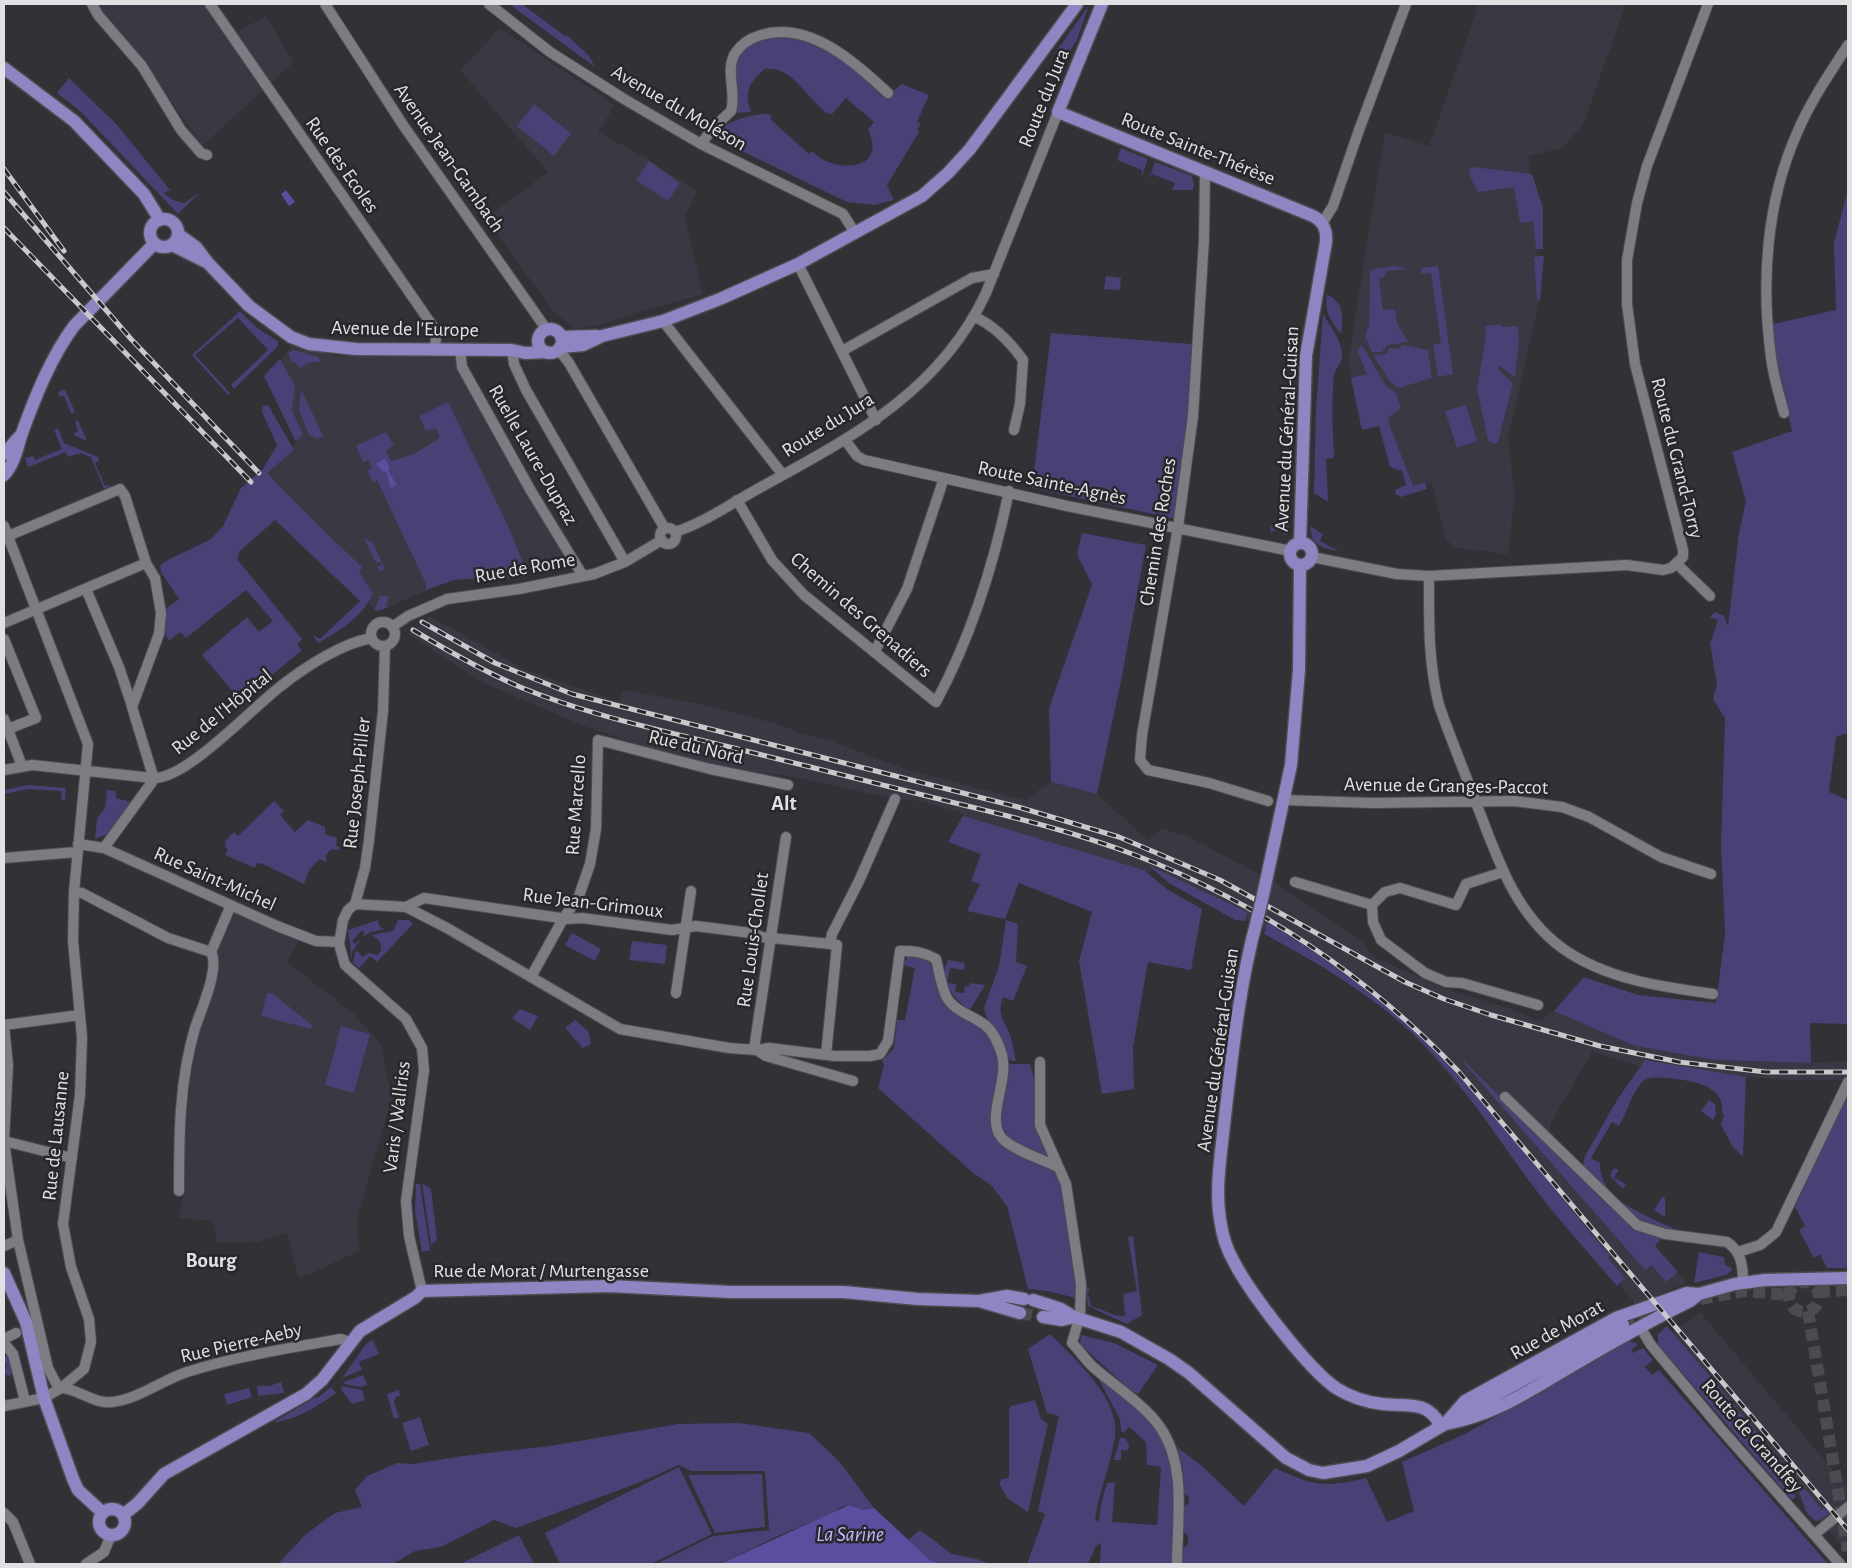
<!DOCTYPE html>
<html>
<head>
<meta charset="utf-8">
<style>
	body { margin:0 }
	#map { position:relative; width:1852px; height:1568px; overflow:hidden; background:#313136; font-family:"Alegreya Sans",sans-serif }
	canvas { display:block }
	.frame { position:absolute; inset:0; border:5px solid #e1e1e4; pointer-events:none }
</style>
</head>
<body>
<div id="map">
<canvas width="1852" height="1568"></canvas>
<div class="frame"></div>
</div>
<script>
const ctx = document.querySelector('canvas').getContext('2d');
ctx.lineJoin = 'round';
function paint(path, color) { ctx.fillStyle = color; ctx.fill(path, 'evenodd'); }
function stroke(path, color, width, dash) { ctx.strokeStyle = color; ctx.lineWidth = width; ctx.lineCap = dash ? 'butt' : 'round'; ctx.setLineDash(dash || []); ctx.stroke(path); }
function label(font, color, halo, rows, align = 'center') {
  ctx.font = font + ' "Alegreya Sans",sans-serif'; ctx.lineWidth = 5; ctx.setLineDash([]); ctx.textBaseline = 'middle'; ctx.strokeStyle = halo; ctx.fillStyle = color; for (const [text, x, y, turn = 0] of rows) {
    ctx.save(); ctx.translate(x, y); ctx.rotate((+turn || 0) * Math.PI / 180); ctx.textAlign = isNaN(turn) ? turn : align; if (halo) ctx.strokeText(text, 0, 0); ctx.fillText(text, 0, 0); ctx.restore();
  }
}
const built = new Path2D(`
	M98,4h105l23,35 39,-23 29,46 -92,84 -65,-94 -33,-38z
	M1479,4h147l-43,121 -21,23 -33,8 11,142 -32,140 7,58 -7,58 -51,-6 -11,-8 -15,-58 -18,7 -25,-65 -26,6 -14,-69 37,-229 44,14z
	M500,28l115,77 -17,27 43,23 56,37 -12,25 18,77 -113,33 -14,2 -22,-16 -68,-95 62,-46 -88,-102z
	M292,345l43,11 122,2 117,206 -128,18 -69,30 -130,-125 50,-44 -32,-70 16,-13z
	M430,616l94,53 95,33 4,-12 73,13 78,20 29,11 25,6 83,31 113,29 27,-18 46,12 52,47 12,-13 28,9 87,46 89,61 9,13 70,31 67,21 29,12 14,-10 81,35 80,14 88,3 45,-2v19h-57l-135,-9 -64,-19 -41,71 -1,8 25,35 112,117 -52,21 -90,-117 -140,-163 -97,-71 -152,-83 -19,6 -145,-38 -33,-26 -40,-11 -24,-2 -106,-23 -79,-7 -126,-43 -100,-43 -76,-49z
	M231,905l71,31 -15,26 65,50 29,32 6,32 6,17 -36,126 2,32 -51,24 -10,1 -11,-43 -30,9 -41,1 -1,-16 -5,-6 -31,-3 5,-26 -4,-96 35,-131 -4,-13z
	M1700,1312l148,176v65l-187,-214z`);
const green = new Path2D(`
	M509,4h13l43,32h3l21,20 6,11z
	M1089,5l-12,35 -11,17 -11,-4z
	M777,37c43,1 80,30 107,61l18,-14 27,11 -12,27 4,2 -4,6 2,2 -32,53 7,15 -19,5 -28,-3 -136,-66c12,-14 39,-22 58,-22l3,2 -2,3 39,35 3,-3c20,23 77,21 56,-21l6,-8 -28,-24 -14,16 -5,-1c-20,-14 -35,-48 -62,-44 -16,13 -21,23 -14,43l-15,1c6,-43 -19,-65 41,-76z
	M69,78l48,47 53,65 -6,3 9,7 11,3 16,-11 -22,22 -97,-102 -24,-19z
	M534,104l37,29 -17,23 -37,-30z
	M1121,148l27,11 -7,19 1,-8 -25,-10z
	M649,161l31,22 -12,18 -32,-21z
	M1155,162l37,14 2,9 -1,5h-21l3,-7 -23,-9 -4,7z
	M1473,167l59,7 11,34v41h-7l-3,-28 -13,2 -6,-36 -36,5 -7,-13 -2,-11z
	M1848,189v544l-12,4 -7,55 19,8v224l-38,-1 1,40 -96,-3 -80,-14 -81,-35 30,-34 54,18 78,8 9,-69 -4,-88 4,-128 -12,-19 4,-15 -7,-40 8,-24 -8,-3 5,-5 9,4 4,10 11,-93 7,-32 -14,-49 60,-21 -22,-89 -1,-17 67,-15 -2,-67z
	M1537,256h7l-4,44h-3l-3,-42z
	M1396,266l10,3 -19,2 -3,6 -5,1 4,32 12,-1 2,14 11,19 -20,3 -6,7h-10l-7,-16 4,-11 1,-54 4,-2z
	M1438,266l15,108 -15,3 -5,-33 8,-1 -10,-70 -10,1v-6z
	M1106,276l15,2 -1,12 -16,-1z
	M1327,294c18,11 16,20 14,40 -11,-13 -17,-24 -14,-40z
	M240,311l17,17 21,13v5l-44,43 -3,-4 37,-35 -30,-32 -43,37 35,38 -2,2 -36,-40z
	M1323,313c7,14 18,25 19,41 1,8 -7,15 -8,22 -3,27 -1,55 0,82l-8,1 2,43 -14,-9 2,-83z
	M1501,324l1,3 15,-1 2,12 -4,39 -17,-12 1,5 14,13 -15,59 -4,2 -6,-4 -11,-51 9,-55 -1,-8z
	M1051,333l141,11 -4,76 -12,99 -144,-31z
	M1362,345l24,41 10,7 5,15 -11,8 -2,5 25,65 12,-4 2,7 -26,8 -5,-3 -1,-4 11,-5 -4,-14 -12,-4 -11,-41 -17,4 -11,-52 16,-4 -10,-23z
	M1403,345l25,5 4,28 -33,10 -9,-6 -17,-27 13,-1 3,-6 9,1z
	M294,350l24,7 2,5h-10l-10,6 -5,-6 -3,1 -4,-10z
	M280,359l15,27 -3,25 11,23 -7,8 -32,-66z
	M65,389l10,23 -4,2 -7,-19 -4,2 -2,-5z
	M301,389l22,47 -6,3 -8,-4 -10,-25z
	M448,402l62,128 18,46 -43,5 -1,-3 -30,2 -28,10v-6l-49,-104 -4,3 -6,-13 5,-2 -3,-8 -6,2 -7,-16 30,-14 8,13 -8,6 5,10 23,-7 26,-16 -4,-10 -10,3 -7,-15z
	M268,405l26,45 -27,23 57,58 38,36 -3,4 14,23c-11,23 -33,37 -55,49l-5,-8 7,4 40,-38 -85,-81 -35,31 -3,8 65,80 -5,6 5,5 -61,51 -39,-46 45,-38 12,15 14,-11 -27,-31 -60,48 -6,-6 -11,9 -5,-9 1,-23 14,-10 -18,-27 -1,-6 4,-4 47,-23 12,-13 18,-38 22,-19 14,-24 -15,-33 1,-6z
	M1466,405l11,36 -20,7 -12,-37z
	M78,420l9,21 -12,-5 -1,-3 4,-2 -3,-9z
	M58,428l6,15 34,14 1,4 -4,2 10,23 4,-1 1,2 -6,2 -13,-32 -10,-4 -13,4 -2,-5 -38,15 -3,-9 8,-2 2,4 27,-11 -8,-19z
	M1291,493l-3,41 -4,1 -2,-6 -12,3 1,-6h8l2,-23z
	M1310,526l13,8 -3,7 19,10c-17,-3 -28,-5 -29,-25z
	M1082,533l64,12 -24,131 -25,118 -46,-12 -2,-74 43,-123 -15,-31z
	M364,538l9,5 12,26 -5,2 -3,-4 4,-2v-3l-5,1z
	M380,596h8l1,3 -3,5 2,3 -11,4 -2,-2z
	M28,785l38,3 -1,12h-4l1,-9 -34,-2 -24,5v-4z
	M107,790l9,1v7l15,4 14,-12 -37,44 -13,5 2,-20 8,-11z
	M274,801l10,10 -4,4 15,17 13,-12 17,7v7l12,4 -1,8 3,1v3l-8,-1 -5,6v7l-6,-3 -11,11 -5,14 -41,-20 -6,-1 -2,5 -30,-13 3,-5 -3,-3 1,-7 8,-8 4,4z
	M963,816l181,54 24,20 34,19 -11,61 -43,-8 -15,86 1,41 -32,5 -23,-133 13,-49 -73,-29 -14,36 -38,-8 13,-27 -9,-3 10,-27 -33,-12z
	M1148,865l99,47 -2,9 -10,-1 -66,-37z
	M378,920l2,7 5,2 -14,3 -7,4h-2l3,-3 -3,-3 -10,11 3,3 6,-5 -9,13v9l-4,-31z
	M398,920h11l4,4 -36,38 -7,-6 -11,12 -6,-5 3,-13 7,7 5,-4 10,2c7,-9 2,-16 -7,-20l22,-4z
	M1006,920l12,4 -2,38 11,4 -14,35 -10,-4c-7,17 3,25 8,41 2,7 3,15 5,23h-5c-8,-15 -24,-35 -27,-53l15,-42z
	M1267,922c62,38 120,80 171,132 61,63 115,135 172,202l-2,2 17,20 -8,8c-27,-32 -56,-63 -81,-96 -44,-58 -77,-116 -133,-165 -41,-36 -90,-65 -139,-91z
	M572,933l29,16 -6,12 -30,-16z
	M632,941l35,4 -2,19 -36,-4z
	M908,956l14,1 8,6 12,33 42,33 7,10 8,20 -6,68c17,12 51,31 63,46 11,14 20,104 20,125l-29,-7 -19,-2 -21,-83 -16,-21 -18,-12 -95,-85 6,-23 -2,-4 12,-13 3,-28h8l10,-52 -12,-3z
	M948,960l17,3 -1,7 -14,-2 -3,15 9,1 -1,8 9,1 1,-7h4l1,-3 15,2 -15,25c-16,-11 -33,-30 -22,-50z
	M267,993h5l40,32 -1,4 -50,-13z
	M520,1009l18,7 -8,14 -18,-12z
	M575,1020l14,12 2,12 -8,4 -18,-20z
	M341,1026l29,8 -16,59 -29,-8z
	M1006,1059l4,5h20l6,21 13,72c-8,0 -15,-5 -22,-8 -41,-17 -25,-55 -21,-90z
	M1645,1060l101,17 -3,80 -11,-11 -11,-21 3,-11 -2,-1c4,-29 -34,-33 -55,-35 -7,0 -16,-2 -22,2 -10,5 -19,35 -26,46l-7,-4 -21,36 9,5c-1,34 37,48 63,61 6,2 14,5 16,9l-38,-10 -55,-52 -3,-7 2,-8 32,-56z
	M1464,1061l165,163 12,8 20,7 -6,7 23,26 -12,10 -14,-17 -7,5 -182,-208z
	M1848,1093v175h-21l-7,-14 -6,4 -15,-28 6,-4 -10,-19 39,-88z
	M1709,1100l6,4 1,10 -3,6 -12,-9z
	M1613,1169h6l-5,9 12,6 -3,5 -13,-13z
	M422,1183l9,6 6,51 -6,5z
	M416,1184h4l10,66 -8,2 -7,-41z
	M1663,1196l2,3v18l-11,-7z
	M1133,1236l9,79 -15,9 -39,-18 -2,-18 4,1 -3,6 2,1 2,11c11,0 21,11 34,9l-2,-22 14,-3 -9,-54z
	M1699,1252l25,5 1,8 7,3v2l-6,5 -32,8z
	M1667,1326l120,142 9,29 -4,3 -134,-155v-11z
	M1050,1334c24,24 71,65 65,103 -4,28 -16,54 -20,82l4,3 2,-18 6,-21 8,-1 -3,40 45,3 4,-58 -14,-2 -1,-23 -17,-15 -5,6 -3,-2 -1,-12 -23,-43c22,19 53,39 66,66 17,35 9,84 9,122h-72l1,-21 -5,3 -8,18h-61l18,-50 -7,-3 21,-95 -12,-3 -19,-64z
	M1081,1335l33,8 44,22 -20,29 -8,-4 -50,-46z
	M373,1340l6,14 -20,8 3,8 -20,8 24,-34z
	M1629,1341l9,3 -7,6 2,3 10,-5 10,12 -8,7 7,8 7,-5 169,194h-645v-15l5,-5v-7l-4,-5v-25l5,-4v-6l-5,-4 -1,-24 -6,-22 26,20 41,39 31,-38c38,18 50,20 91,10l21,44 27,-11 -12,-49 63,-28z
	M8,1356l9,17 -9,3 -4,-4 3,-8 -3,-1v-6z
	M363,1375l4,10 -6,2 -17,-3v-2z
	M281,1382l3,11 -26,3 -1,-10h12z
	M342,1386l20,4 3,10 -13,4 -11,-15z
	M331,1387l5,6c-14,11 -44,29 -62,29l42,-25 1,1z
	M249,1388l3,9 -25,8 -3,-11z
	M399,1390l1,6 -4,1 -2,5 5,15 -5,2 -7,-25z
	M1035,1400l6,19 7,5 -20,88 -21,-14 -8,-15 3,-4 7,-1v-69l2,-3z
	M420,1417l9,28 -18,6 -9,-28z
	M739,1423l70,10 30,28 35,47 -10,2 -15,-5 -8,2 -12,8 -51,21 -58,28h-64l57,-28 56,-6 -4,-59h-74l-12,-6 -41,18 -122,45 -22,-8 -53,27 -26,4 -22,13h-115l28,-30 29,-21 27,-6 -7,-17 12,-14 30,-13 16,1 49,-8 88,-10 128,-22z
	M1120,1438h5l4,7 -1,5h-7v10h-7z
	M679,1467l33,67 -61,30h-91l-15,-31z
	M762,1474l3,53 -50,6 -27,-58z
	M1794,1476l28,34 2,-2 6,5 -14,9 -10,-10z
	M920,1530l32,24 25,5 13,5h-49l-11,-4 -22,-20z
	M519,1535l15,29h-74z`);
const water = new Path2D(`
	M286,190l9,12 -6,4 -8,-12z
	M385,458l5,10 -2,3 9,14 -6,3 -5,-17 -3,1 -7,-8z
	M849,1505l15,5 10,-2 56,52 11,4h-221z`);
const majorTunnel = new Path2D(`
	M1789 1297a15 15 0 1 1 30 0a15 15 0 1 1-30 0Z
	M1818,1292l30,-2
	M1700,1299l44,-8 45,4
	M1808,1311l40,240
	M1020,1313l23,4
	M1623,1325l39,-15`);
const minor = new Path2D(`
	M92,4l6,11 44,51 39,64 20,23 6,2
	M210,4l222,321 4,11 -1,13
	M325,4l78,121 144,205
	M489,4l61,48 74,47 77,45 142,70 12,19
	M701,144l12,-16 18,-17c6,-19 -7,-42 5,-59 6,-9 15,-14 25,-17 48,-15 95,28 127,58
	M1205,172l-1,67 -11,177 -15,111 -36,208 -2,25 8,10 61,13 59,18
	M1323,222l10,-16 26,-76 47,-126
	M798,264l78,156
	M975,317c20,9 35,25 48,43l-3,44 -6,26
	M663,321l120,154
	M460,349l2,18 69,124 52,85
	M512,350l2,14 12,26 99,172
	M559,350l10,13 96,166
	M842,351l130,-73 22,-4
	M1784,413c-5,-19 -11,-37 -13,-56 -10,-74 -5,-154 26,-224 13,-31 33,-60 51,-88
	M845,440l12,16 7,4 203,46 224,45
	M737,500l35,60 32,35 132,107c35,-65 58,-138 73,-211
	M4,526l84,218 -14,148 -1,49 9,96 -2,58 -17,129 8,43 18,52 2,23 -7,27 -23,19 -17,10 -40,8
	M660 536a8 8 0 1 1 16 0a8 8 0 1 1-16 0Z
	M675,532c31,-10 60,-31 88,-46 91,-50 177,-95 223,-193l72,-181
	M8,536l112,-47 5,7 21,67
	M1312,557l85,17 32,2 198,-11 36,5 8,-2 12,-11v-7l-48,-186 -8,-60v-44l10,-57 10,-37 61,-162
	M1677,564l33,32
	M1429,576c0,44 -1,86 10,129 11,32 24,63 36,95 21,54 38,112 87,148 43,31 100,39 151,46
	M86,589l33,78 13,39
	M371 634a12 12 0 1 1 24 0a12 12 0 1 1-24 0Z
	M4,623l142,-60 9,15 6,35 -2,21 -27,73 21,69 -1,6 -48,66
	M392,627l16,-11 39,-17 72,-10 75,-15 31,-12 37,-22
	M4,639l32,79 -28,11
	M385,646l-2,65 -14,129 -4,28 -10,36 -7,6 -5,10 -4,24 6,21 61,54 16,29 2,22 -18,131 3,35 13,55
	M875,651l32,-62 37,-111
	M4,719l18,47
	M4,770l28,-5 121,13c33,2 100,-71 128,-92 24,-19 61,-43 91,-48
	M1284,800l89,3 141,-2 48,6 27,10 72,40 50,17
	M78,844l26,4 173,78 39,15 23,1
	M4,858l73,-6
	M1295,882l77,23 13,-13 15,-4 56,17 10,-21 37,-12
	M74,892l8,1 86,45 43,14
	M355,904l51,3 18,-9 143,21 15,-1 90,12 24,-4 55,7 11,4 68,7
	M1372,905l1,17 8,18 44,33 21,9 16,1 76,22
	M406,907l41,21 173,101 109,19 28,2 12,-2 66,8h35l10,-2 8,-13 12,-90c14,0 24,1 36,8 3,12 5,26 10,37 7,15 28,20 39,29 9,7 14,20 17,30 7,25 -16,62 -1,82 9,12 43,23 57,30
	M211,952l20,-47
	M531,977l32,-58 16,-23 11,-32 6,-35 2,-89 112,29 78,16
	M676,993l15,-102
	M4,1025l76,-10
	M4,1026l4,39 -4,75
	M754,1049l32,-212
	M757,1050l9,6 87,25
	M826,1055l11,-110 -7,-1 2,-10 27,-53 36,-82
	M1040,1062v63l26,59 15,100 -1,31 -8,28c7,7 13,16 20,23 20,18 53,39 68,61 27,39 17,92 17,137
	M1505,1097l132,128 28,9 62,8c15,10 16,25 16,41
	M4,1141l14,99 -14,6
	M4,1141l68,17
	M179,1191c0,-55 0,-109 16,-163 6,-18 25,-60 16,-76
	M18,1240l30,128 11,21
	M1738,1252l22,-7 16,-13 72,-150
	M1640,1327l11,18 70,84 119,135
	M4,1339l12,-6
	M4,1343l9,11 12,47
	M61,1388c18,1 32,16 51,14 27,-3 50,-22 75,-30 50,-16 102,-24 154,-33l9,3
	M4,1513l9,9 17,42
	M1815,1534l33,-27
	M86,1564l18,-12 7,-17`);
const major = new Path2D(`
	M1102,4l-44,108 255,104c11,6 14,14 13,26l-20,114 -6,187
	M4,68l70,53 70,73 16,26
	M150 233a14 14 0 1 1 28 0a14 14 0 1 1-28 0Z
	M178,234l18,13 12,16 41,43 42,31 18,7 47,5 156,1 13,3 22,-1
	M172,245l34,17
	M538 341a12 12 0 1 1 24 0a12 12 0 1 1-24 0Z
	M561,337l36,-1
	M561,347l22,-2 19,-9 61,-15 57,-22 78,-35 124,-68 26,-23 22,-24 107,-145
	M4,454l15,-17
	M4,475c11,-12 13,-27 18,-42 13,-36 29,-76 52,-107l80,-82
	M1290 554a11 11 0 1 1 22 0a11 11 0 1 1-22 0Z
	M1263,895l28,-130 8,-95 1,-105
	M1257,920c-18,66 -25,137 -33,205 -3,30 -9,64 -4,94 2,15 7,31 14,43 16,31 74,107 102,126 14,9 30,14 46,16 25,3 45,-5 59,22
	M4,1273l22,49 18,76 29,81 5,11 25,23
	M1033,1300l28,9 13,8 47,15 48,27 20,14 97,85 23,12 14,3 44,-7 32,-15 46,-27 20,-23 151,-83 71,-25 12,1 36,-10 30,-4 83,-2
	M979,1301l28,-5 17,3
	M1043,1317l19,3 12,-3
	M1454,1418l169,-93
	M1445,1424c50,-9 82,-32 125,-57 39,-23 79,-46 120,-66l9,-7
	M99 1522a13 13 0 1 1 26 0a13 13 0 1 1-26 0Z
	M123,1515l15,-12 26,-29 142,-80 16,-14 38,-49 56,-34 6,-6 186,-5 123,6h112l75,7 61,2 41,12`);
const rail = new Path2D(`
	M4,169l60,82
	M4,192l127,147 128,134
	M4,228l247,254
	M422,622l73,41 77,31 446,113 101,30 101,43 185,102 39,17 47,16 109,31 79,16 87,10h82
	M413,630c35,21 70,41 107,57 70,29 145,44 218,62 71,18 142,35 213,53 62,15 124,30 184,53 124,48 233,121 324,217l389,458`);
const majorBridge = new Path2D(`
	M1257,920l6,-25`);
const streetNames = [
	["Route du Jura",1044,98,-68],
	["Avenue du Moléson",679,108,30],
	["Route Sainte-Thérèse",1198,149,22],
	["Avenue Jean-Gambach",449,158,55],
	["Rue des Ecoles",342,165,55],
	["Avenue de l'Europe",405,329,1],
	["Route du Jura",828,425,-32],
	["Avenue du Général-Guisan",1287,429,-87],
	["Ruelle Laure-Dupraz",533,455,60],
	["Route du Grand-Torry",1677,458,76],
	["Route Sainte-Agnès",1052,483,12],
	["Chemin des Roches",1158,532,-81],
	["Rue de Rome",525,568,-10],
	["Chemin des Grenadiers",861,615,41],
	["Rue de l'Hôpital",222,712,-39],
	["Rue du Nord",696,747,13],
	["Rue Joseph-Piller",357,783,-84],
	["Avenue de Granges-Paccot",1446,786,1],
	["Rue Marcello",576,805,-86],
	["Rue Saint-Michel",215,879,24],
	["Rue Jean-Grimoux",593,903,7],
	["Rue Louis-Chollet",753,940,-82],
	["Avenue du Général-Guisan",1218,1050,-82],
	["Varis / Wallriss",397,1117,-83],
	["Rue de Lausanne",56,1136,-84],
	["Rue de Morat / Murtengasse",541,1271],
	["Rue de Morat",1557,1330,-29],
	["Rue Pierre-Aeby",241,1343,-13],
	["Route de Grandfey",1752,1436,49]
];
const neighbourhoodNames = [
	["Alt",784,804],
	["Bourg",211,1261]
];
const waterNames = [
	["La Sarine",850,1535]
];
paint(built, '#393843');
paint(green, '#474175');
paint(water, '#5a4e9e');
stroke(majorTunnel, '#4b4b50', 12, [12, 6]);
stroke(minor, '#4d4d51', 12);
stroke(major, '#4d4d51', 15);
stroke(minor, '#7c7c82', 10);
stroke(major, '#8d86c3', 12);
stroke(rail, '#c9c9cc', 5);
stroke(rail, '#27272c', 3, [9]);
stroke(majorBridge, '#4d4d51', 15, []);
stroke(majorBridge, '#8d86c3', 12);
label('20px', '#e1e1e4', '#27272c', streetNames);
label('bold 21px', '#e1e1e4', '#27272c', neighbourhoodNames);
label('italic 21px', '#bfbafd', '#27272c', waterNames);
</script>
</body>
</html>
